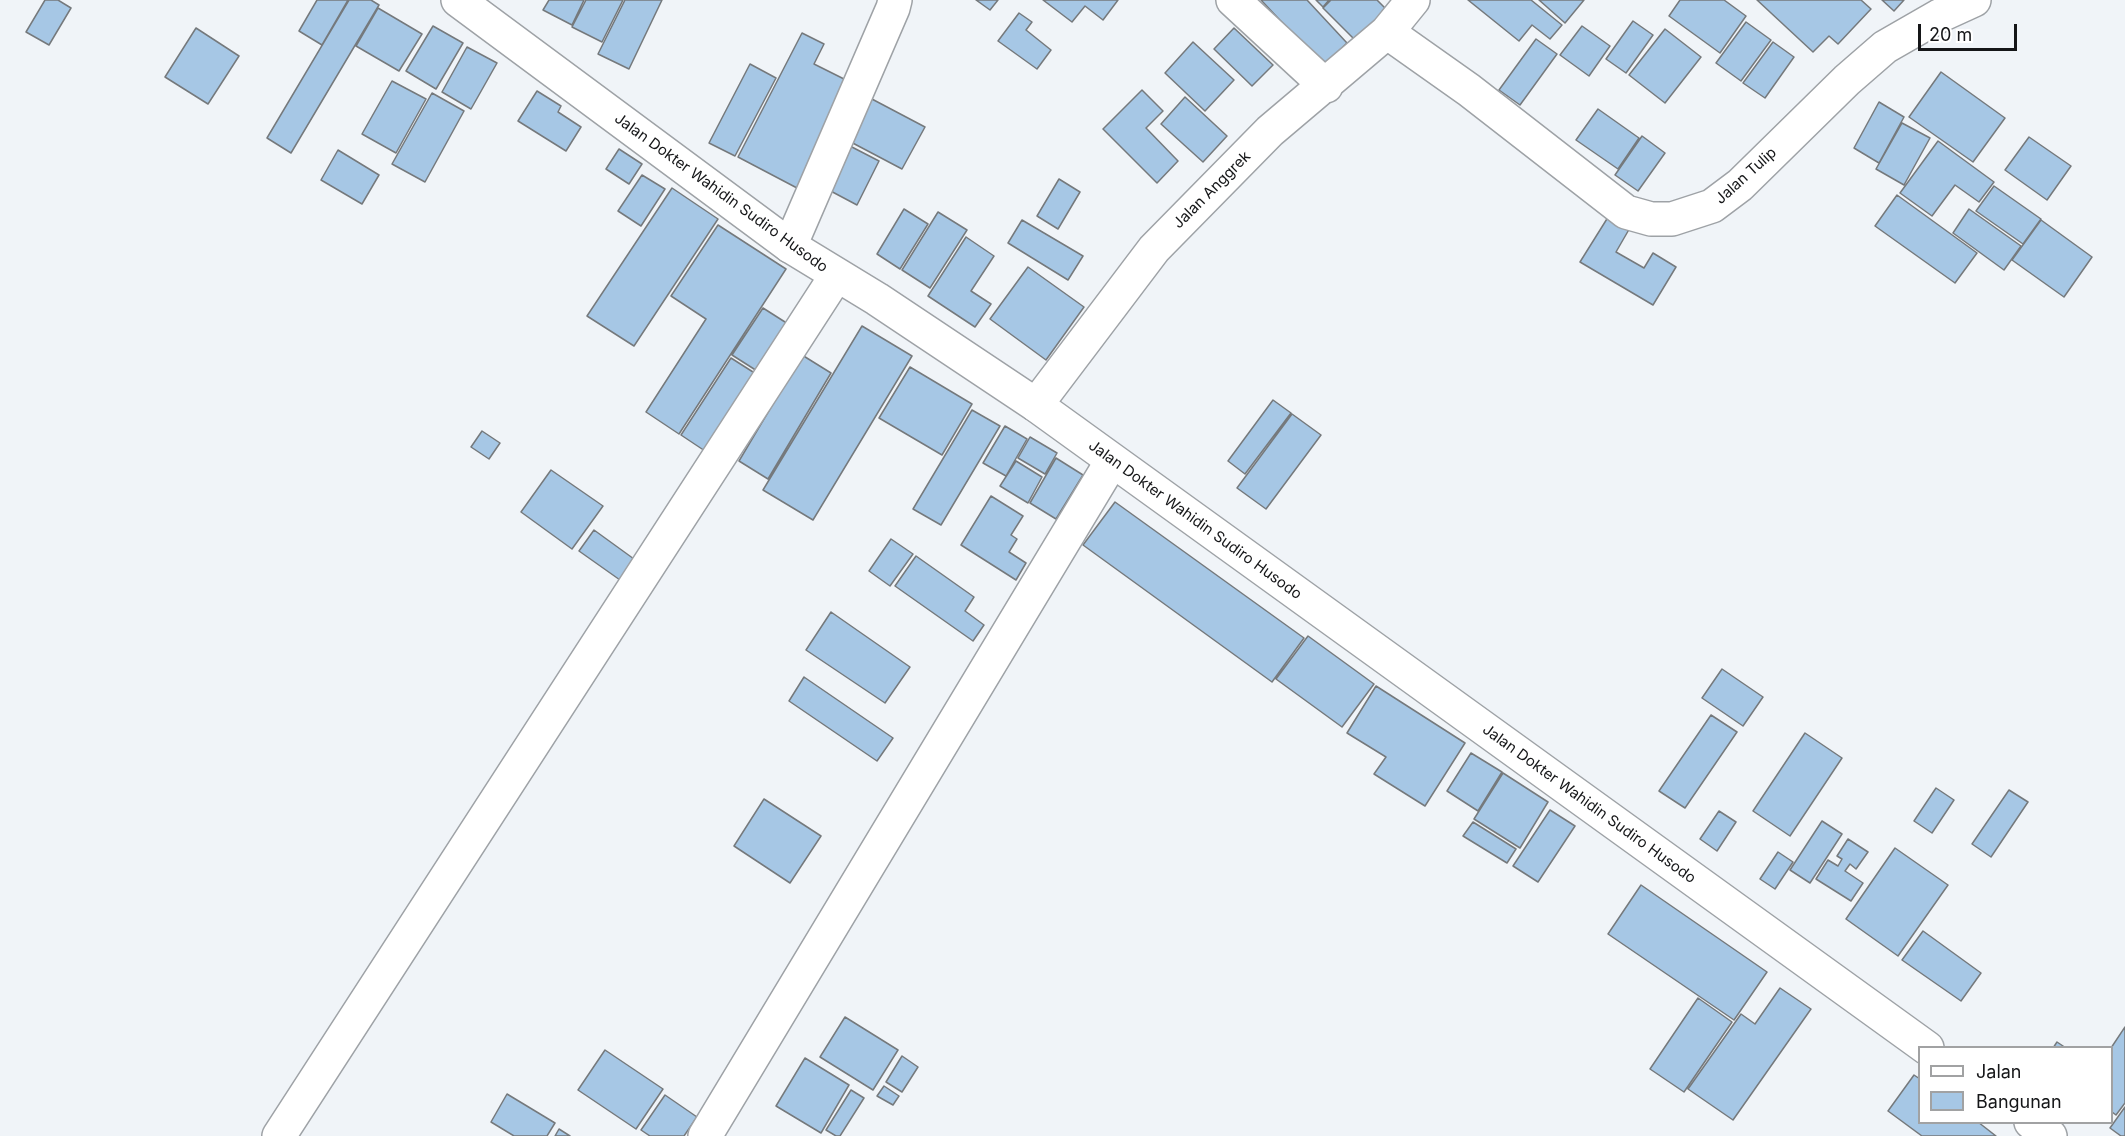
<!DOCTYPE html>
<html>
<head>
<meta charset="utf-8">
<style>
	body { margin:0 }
	#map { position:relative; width:2125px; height:1136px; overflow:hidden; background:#f0f4f8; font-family:Inter,sans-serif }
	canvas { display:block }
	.legend { position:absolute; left:1918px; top:1046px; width:195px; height:78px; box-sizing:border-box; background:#fff; border:2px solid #a1a2a3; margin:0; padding:8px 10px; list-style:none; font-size:18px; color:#151618 }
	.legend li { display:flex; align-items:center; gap:12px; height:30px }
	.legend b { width:30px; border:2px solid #a1a2a3 }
	.scale { position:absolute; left:1918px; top:24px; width:99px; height:27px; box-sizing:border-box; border:3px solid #151618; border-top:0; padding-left:8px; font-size:18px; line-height:21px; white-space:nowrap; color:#151618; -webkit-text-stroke:4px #fff; paint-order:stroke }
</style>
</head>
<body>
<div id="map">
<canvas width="2125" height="1136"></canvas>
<ul class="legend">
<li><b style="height:8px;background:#fff"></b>Jalan</li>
<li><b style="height:16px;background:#a6c7e5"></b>Bangunan</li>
</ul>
<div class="scale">20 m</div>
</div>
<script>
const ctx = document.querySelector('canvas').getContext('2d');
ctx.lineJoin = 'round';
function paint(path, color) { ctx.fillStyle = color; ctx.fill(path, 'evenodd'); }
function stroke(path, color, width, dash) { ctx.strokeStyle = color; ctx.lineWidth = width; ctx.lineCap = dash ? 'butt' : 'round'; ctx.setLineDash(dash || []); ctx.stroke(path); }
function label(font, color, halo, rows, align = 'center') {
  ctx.font = font + ' Inter,sans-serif'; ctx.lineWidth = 4.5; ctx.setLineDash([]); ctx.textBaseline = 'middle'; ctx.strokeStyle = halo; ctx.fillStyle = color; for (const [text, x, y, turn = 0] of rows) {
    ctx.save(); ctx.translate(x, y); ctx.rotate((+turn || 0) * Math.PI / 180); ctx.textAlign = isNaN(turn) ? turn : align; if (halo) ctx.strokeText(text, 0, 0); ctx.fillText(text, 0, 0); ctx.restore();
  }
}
const building = new Path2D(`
	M45,0h13l13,8 -22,37 -23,-13z
	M317,0h31l-26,45 -23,-14z
	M349,0h22l8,5 -88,148 -24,-15z
	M549,0h35l-12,25 -29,-15z
	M586,0h37l-21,42 -30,-15z
	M625,0h37l-33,69 -31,-15z
	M976,0h22l-8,10z
	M1043,0h75l-15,20 -18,-14 -13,16z
	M1261,0h46l40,43 -24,23z
	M1316,0h13l-6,7z
	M1331,0h46l10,10 -31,31 -33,-33z
	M1468,0h63l31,25 -12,14 -18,-14 -13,16z
	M1539,0h45l-19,23z
	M1680,0h44l22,16 -26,37 -51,-37z
	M1757,0h104l10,9 -33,35 -9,-8 -16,16z
	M1882,0h22l-10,11z
	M378,8l44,26 -23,37 -43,-25z
	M1019,13l13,9 -6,8 25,20 -14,19 -39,-28z
	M1633,21l20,14 -27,38 -20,-14z
	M1746,22l25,18 -30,41 -25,-18z
	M433,26l30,17 -27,46 -30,-18z
	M1582,26l28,20 -21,30 -29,-21z
	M196,28l43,28 -31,48 -43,-27z
	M1234,28l39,37 -21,21 -38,-37z
	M1665,29l36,28 -36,46 -36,-28z
	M802,33l22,11 -10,20 38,19 -55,105 -59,-31z
	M1536,39l21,15 -37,51 -21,-15z
	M1193,42l41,38 -29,31 -40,-38z
	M1773,42l21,15 -29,41 -22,-15z
	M467,47l30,16 -26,46 -29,-17z
	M750,64l26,14 -41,78 -26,-13z
	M1941,72l64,46 -32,44 -64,-45z
	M392,81l34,18 -30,54 -34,-19z
	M1142,90l21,21 -17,17 32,33 -21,22 -54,-54z
	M537,91l24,15 -3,6 23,15 -15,24 -48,-30z
	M432,93l32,18 -39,71 -33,-18z
	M1185,97l42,39 -24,26 -42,-38z
	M870,98l55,29 -23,42 -55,-29z
	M1879,102l25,15 -25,46 -25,-15z
	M1598,109l41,29 -21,31 -42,-29z
	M1902,123l28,15 -26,47 -28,-16z
	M1642,136l23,17 -27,38 -23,-16z
	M2029,137l42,29 -24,34 -42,-30z
	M1938,141l56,41 -15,20 -24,-17 -23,31 -32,-23z
	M848,145l31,16 -22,44 -32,-17z
	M619,149l23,15 -13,20 -23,-15z
	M338,150l41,25 -17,29 -41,-24z
	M642,175l23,14 -24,37 -23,-15z
	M1059,179l21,13 -22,37 -21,-13z
	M1994,186l47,33 -18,25 -47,-33z
	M672,188l46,31 -84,127 -47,-30z
	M1897,195l80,58 -22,30 -80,-57z
	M904,209l24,15 -28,45 -23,-15z
	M1969,209l52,37 -17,24 -51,-37z
	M938,212l29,18 -37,58 -28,-18z
	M1610,214l21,12 -15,26 28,16 9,-15 23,14 -23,38 -73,-43z
	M1022,220l61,36 -15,24 -60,-37z
	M2041,220l51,37 -28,40 -52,-37z
	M718,225l68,44 -107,165 -33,-22 60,-93 -35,-23z
	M966,237l28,19 -23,35 20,13 -16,23 -47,-31z
	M1028,267l56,40 -38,53 -56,-41z
	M763,308l33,21 -31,47 -33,-21z
	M862,326l50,30 -99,164 -50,-30z
	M802,355l29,18 -63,106 -29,-18z
	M731,358l33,21 -50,78 -33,-22z
	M910,367l62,37 -30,51 -63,-37z
	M1273,400l18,13 -46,61 -17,-13z
	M972,410l28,16 -59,99 -28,-16z
	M1292,414l29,21 -55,74 -29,-21z
	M1005,426l22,13 -21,37 -23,-13z
	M482,431l18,12 -11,16 -18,-12z
	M1030,437l27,16 -12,21 -27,-16z
	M1056,458l27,17 -27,44 -26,-16z
	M1016,461l26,16 -14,26 -28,-17z
	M551,470l52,36 -31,43 -51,-37z
	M991,496l32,20 -12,19 6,4 -8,13 17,11 -10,17 -55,-35z
	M1115,502l189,136 -32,44 -189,-137z
	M594,530l40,29 -14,21 -41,-29z
	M891,539l22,15 -23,32 -21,-15z
	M916,556l58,41 -9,14 19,14 -11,16 -78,-55z
	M831,612l79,55 -25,36 -79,-53z
	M1308,636l66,48 -32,43 -66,-48z
	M1722,669l41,28 -20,29 -41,-28z
	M804,677l89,61 -16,23 -88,-60z
	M1376,686l89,57 -40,63 -51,-32 12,-17 -39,-24z
	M1711,715l26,17 -52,76 -26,-17z
	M1805,733l37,25 -52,78 -37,-25z
	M1471,753l31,19 -24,39 -31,-20z
	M1503,773l45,29 -28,46 -46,-29z
	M1936,788l18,12 -22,33 -18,-12z
	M2009,790l19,12 -37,55 -19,-13z
	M764,799l57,37 -31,47 -56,-37z
	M1550,810l25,16 -37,56 -25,-16z
	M1719,811l17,11 -19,29 -17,-12z
	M1822,821l20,13 -32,49 -20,-13z
	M1473,822l43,27 -9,14 -44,-27z
	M1848,839l20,13 -12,17 -6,-5 -5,7 18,12 -12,18 -35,-22 12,-19 10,6 4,-7 -5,-3z
	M1895,848l53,37 -50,71 -52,-37z
	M1778,852l15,10 -18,27 -15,-10z
	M1641,885l126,87 -33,48 -126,-86z
	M1923,931l58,42 -20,28 -59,-41z
	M1780,988l31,21 -78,111 -45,-31 53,-75 14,10z
	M1698,998l34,24 -48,70 -34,-23z
	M845,1017l53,33 -25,40 -53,-33z
	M2125,1027v76l-9,12 -4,-3 -1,-64z
	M2057,1042l9,6h-13z
	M605,1050l58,39 -27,40 -58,-39z
	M902,1056l16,11 -16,25 -16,-10z
	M805,1058l44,27 -28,48 -45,-27z
	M1914,1075l6,4v43h58l18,14h-74l-34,-25z
	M884,1086l15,10 -6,9 -16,-9z
	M851,1090l13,8 -24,38h-4l-10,-6z
	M507,1094l48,29 -8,13h-33l-23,-14z
	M665,1095l32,22 -13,19h-34l-9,-6z
	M2125,1107v29h-4l-11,-8z
	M559,1129l11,7h-15z`);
const minor = new Path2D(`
	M1233,0l93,86
	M1387,32l82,58 157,122 25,7h21l40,-13 28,-21 107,-105 38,-33 54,-31 35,-16
	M790,246l103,-238 2,-8
	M1036,405l118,-156 116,-118 117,-99 26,-32
	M279,1136l557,-860
	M705,1136l407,-675`);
const major = new Path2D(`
	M458,0l332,246 87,53 159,106 891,643
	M2031,1122l19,14`);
const streetNames = [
	["Jalan Tulip",1746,176,-42],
	["Jalan Anggrek",1212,190,-45],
	["Jalan Dokter Wahidin Sudiro Husodo",721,193,36],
	["Jalan Dokter Wahidin Sudiro Husodo",1195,520,36],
	["Jalan Dokter Wahidin Sudiro Husodo",1589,804,36]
];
paint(building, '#a6c7e5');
stroke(building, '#75797c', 1.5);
stroke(minor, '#9ea2a6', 36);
stroke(major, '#9ea2a6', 36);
stroke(minor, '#fff', 33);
stroke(major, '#fff', 33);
label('15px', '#151618', '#fff', streetNames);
</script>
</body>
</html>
